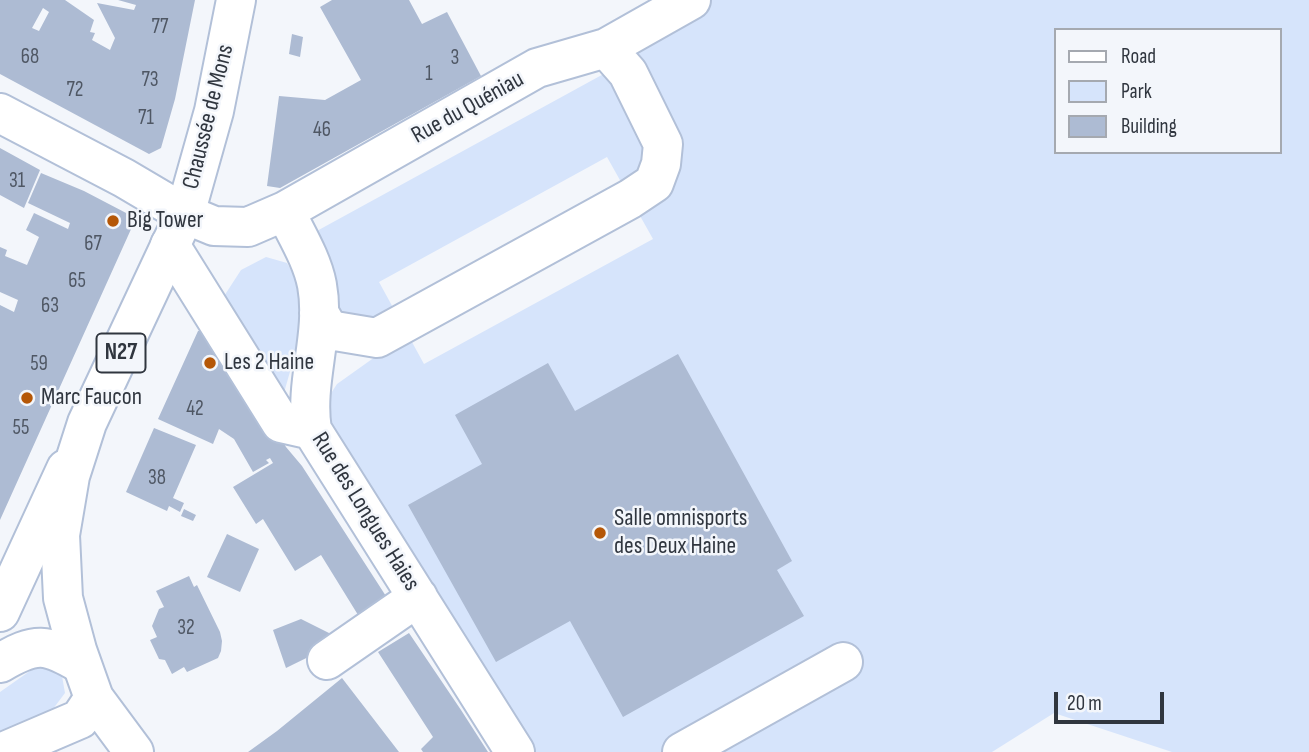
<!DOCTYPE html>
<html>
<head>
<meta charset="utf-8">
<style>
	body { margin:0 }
	#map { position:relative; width:1309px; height:752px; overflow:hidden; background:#f3f6fb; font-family:"Sofia Sans Condensed",sans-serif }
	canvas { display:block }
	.legend { position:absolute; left:1054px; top:28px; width:228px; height:126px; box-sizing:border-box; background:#f3f6fb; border:2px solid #a5a9b0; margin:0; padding:9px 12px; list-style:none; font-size:21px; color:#30363f }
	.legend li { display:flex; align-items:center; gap:14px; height:35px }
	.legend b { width:35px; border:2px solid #a5a9b0 }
	.scale { position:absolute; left:1054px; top:692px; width:110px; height:32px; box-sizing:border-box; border:4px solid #30363f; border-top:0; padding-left:9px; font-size:21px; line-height:24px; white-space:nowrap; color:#30363f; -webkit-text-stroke:5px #f3f6fb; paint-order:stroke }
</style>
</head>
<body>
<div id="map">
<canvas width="1309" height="752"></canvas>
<ul class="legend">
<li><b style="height:9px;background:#fff"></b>Road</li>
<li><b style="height:19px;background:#d6e4fb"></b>Park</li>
<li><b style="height:19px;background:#adbbd3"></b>Building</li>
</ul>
<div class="scale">20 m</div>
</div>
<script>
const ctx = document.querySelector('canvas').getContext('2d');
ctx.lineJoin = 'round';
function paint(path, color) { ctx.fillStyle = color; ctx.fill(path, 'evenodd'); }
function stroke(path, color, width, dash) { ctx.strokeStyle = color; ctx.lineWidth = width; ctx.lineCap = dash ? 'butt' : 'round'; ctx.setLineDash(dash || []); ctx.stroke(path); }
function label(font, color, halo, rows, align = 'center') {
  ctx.font = font + ' "Sofia Sans Condensed",sans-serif'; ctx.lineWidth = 5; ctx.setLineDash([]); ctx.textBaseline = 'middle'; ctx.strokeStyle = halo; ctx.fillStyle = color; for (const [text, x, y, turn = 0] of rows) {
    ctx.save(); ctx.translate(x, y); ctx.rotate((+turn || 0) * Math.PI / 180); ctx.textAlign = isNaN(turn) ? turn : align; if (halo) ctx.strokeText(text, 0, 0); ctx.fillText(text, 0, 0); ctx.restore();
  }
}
const green = new Path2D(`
	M691,0h618v752h-137l-118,-39 -62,39h-477l-195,-308 4,-40 13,-20 45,-32 -53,-22 -14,-98 305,-167zM1055,30h224v122h-224zM607,157l46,82 -229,125 -45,-82z
	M266,257l21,6c27,43 8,89 -4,134l-66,-90 24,-37z
	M37,666h16l9,10 3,17 -12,16 -53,25v-42z`);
const building = new Path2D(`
	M0,0h65l29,20 -4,12 5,1 -3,7 18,10 5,-12 -18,-35 37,7 2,-5 -18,-5h77l-20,99 -14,49 -12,6 -149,-80zM43,8l6,4 -10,19 -7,-3z
	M332,0h77l13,24 25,-12 34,64 -201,112 -13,-2 12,-90 46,4 36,-20 -41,-73z
	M292,34l11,3 -3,20 -11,-3z
	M0,148l40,22 -16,38 -24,-13z
	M41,173l43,18 44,23 4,13 -132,293v-215l14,7 4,-12 -18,-8v-45l7,3 -2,6 22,9 12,-28 -13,-7 8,-17 34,16 2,-6 -42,-20z
	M216,330l70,117 16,19 91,141 -30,16 -42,-68 -26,16 -32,-52 -7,5 -23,-37 40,-24 -3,-5 -4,2 3,3 -16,9 -19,-33 -15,-10 -6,15 -55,-25 40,-88z
	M678,354l114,207 -15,9 27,46 -181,101 -53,-96 -74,41 -88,-157 74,-41 -27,-49 93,-52 27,48z
	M154,428l42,17 -23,53 11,5 -4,9 -11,-6 -2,5 -41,-19z
	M184,509l12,6 -3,6 -12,-5z
	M227,534l32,15 -19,43 -33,-15z
	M189,576l5,11 3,-2 23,47 2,9 -1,10 -3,7 -31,14 -3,-5 -12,7 -7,-14 -6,-1 -9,-19 7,-3 -5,-11 7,-17 5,-2 -8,-16z
	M301,619l42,21 -57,28 -13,-38z
	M409,633l52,77 27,42h-65l-2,-3 12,-12 -55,-85z
	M342,678l57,74h-151l29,-21z`);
const minor = new Path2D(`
	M0,113l124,65 61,36 29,12 34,1 37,-16 252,-143 69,-20 85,-48
	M285,211c11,23 27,48 32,74 9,49 -13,97 -5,145l203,322
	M170,245l111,178 31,7
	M319,313l10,17 48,8 253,-139 24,-16 7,-19 2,-20 -35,-71 -22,-25
	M0,612l66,-143
	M327,660l91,-63
	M0,663c36,-21 46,-20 81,1
	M3,752l77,-33 14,-21
	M682,752l161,-90`);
const major = new Path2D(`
	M134,752l-40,-54 -17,-48 -14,-52 -3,-63 10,-59 17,-53 98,-209 29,-103 22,-111`);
const markers = [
	[113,221,7,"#b55707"],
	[210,363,7,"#b55707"],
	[27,398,7,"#b55707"],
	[600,533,7,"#b55707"]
];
const numberNames = [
	["77",160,28],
	["68",30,58],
	["3",455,59],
	["1",429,75],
	["73",150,81],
	["72",75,91],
	["71",146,119],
	["46",322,131],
	["31",17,182],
	["67",93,245],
	["65",77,282],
	["63",50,307],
	["59",39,365],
	["42",195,410],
	["55",21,429],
	["38",157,479],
	["32",186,629]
];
const shields = [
	[121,353,49]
];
const shieldNames = [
	["N27",121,353]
];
const streetNames = [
	["Rue du Quéniau",468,108,-29],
	["Chaussée de Mons",209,117,-76],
	["Rue des Longues Haies",365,512,58]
];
const poiNames = [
	["Big Tower",127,221],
	["Les 2 Haine",224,363],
	["Marc Faucon",41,398],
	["Salle omnisports",614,519],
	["des Deux Haine",614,547]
];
paint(green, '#d6e4fb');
paint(building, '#adbbd3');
stroke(minor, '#b2c0d8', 42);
stroke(major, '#b2c0d8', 42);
stroke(minor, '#fff', 38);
stroke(major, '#fff', 38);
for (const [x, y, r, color] of markers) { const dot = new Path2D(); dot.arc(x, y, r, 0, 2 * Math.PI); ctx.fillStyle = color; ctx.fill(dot); stroke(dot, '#f3f6fb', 2.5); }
label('21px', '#4f5764', null, numberNames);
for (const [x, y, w] of shields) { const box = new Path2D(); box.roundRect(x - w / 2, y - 19.5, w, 39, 5); ctx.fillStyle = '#f3f6fb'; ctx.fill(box); stroke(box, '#30363f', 2); }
label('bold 23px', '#30363f', null, shieldNames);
label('24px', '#30363f', '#f3f6fb', streetNames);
label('24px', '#30363f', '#f3f6fb', poiNames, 'left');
</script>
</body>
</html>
